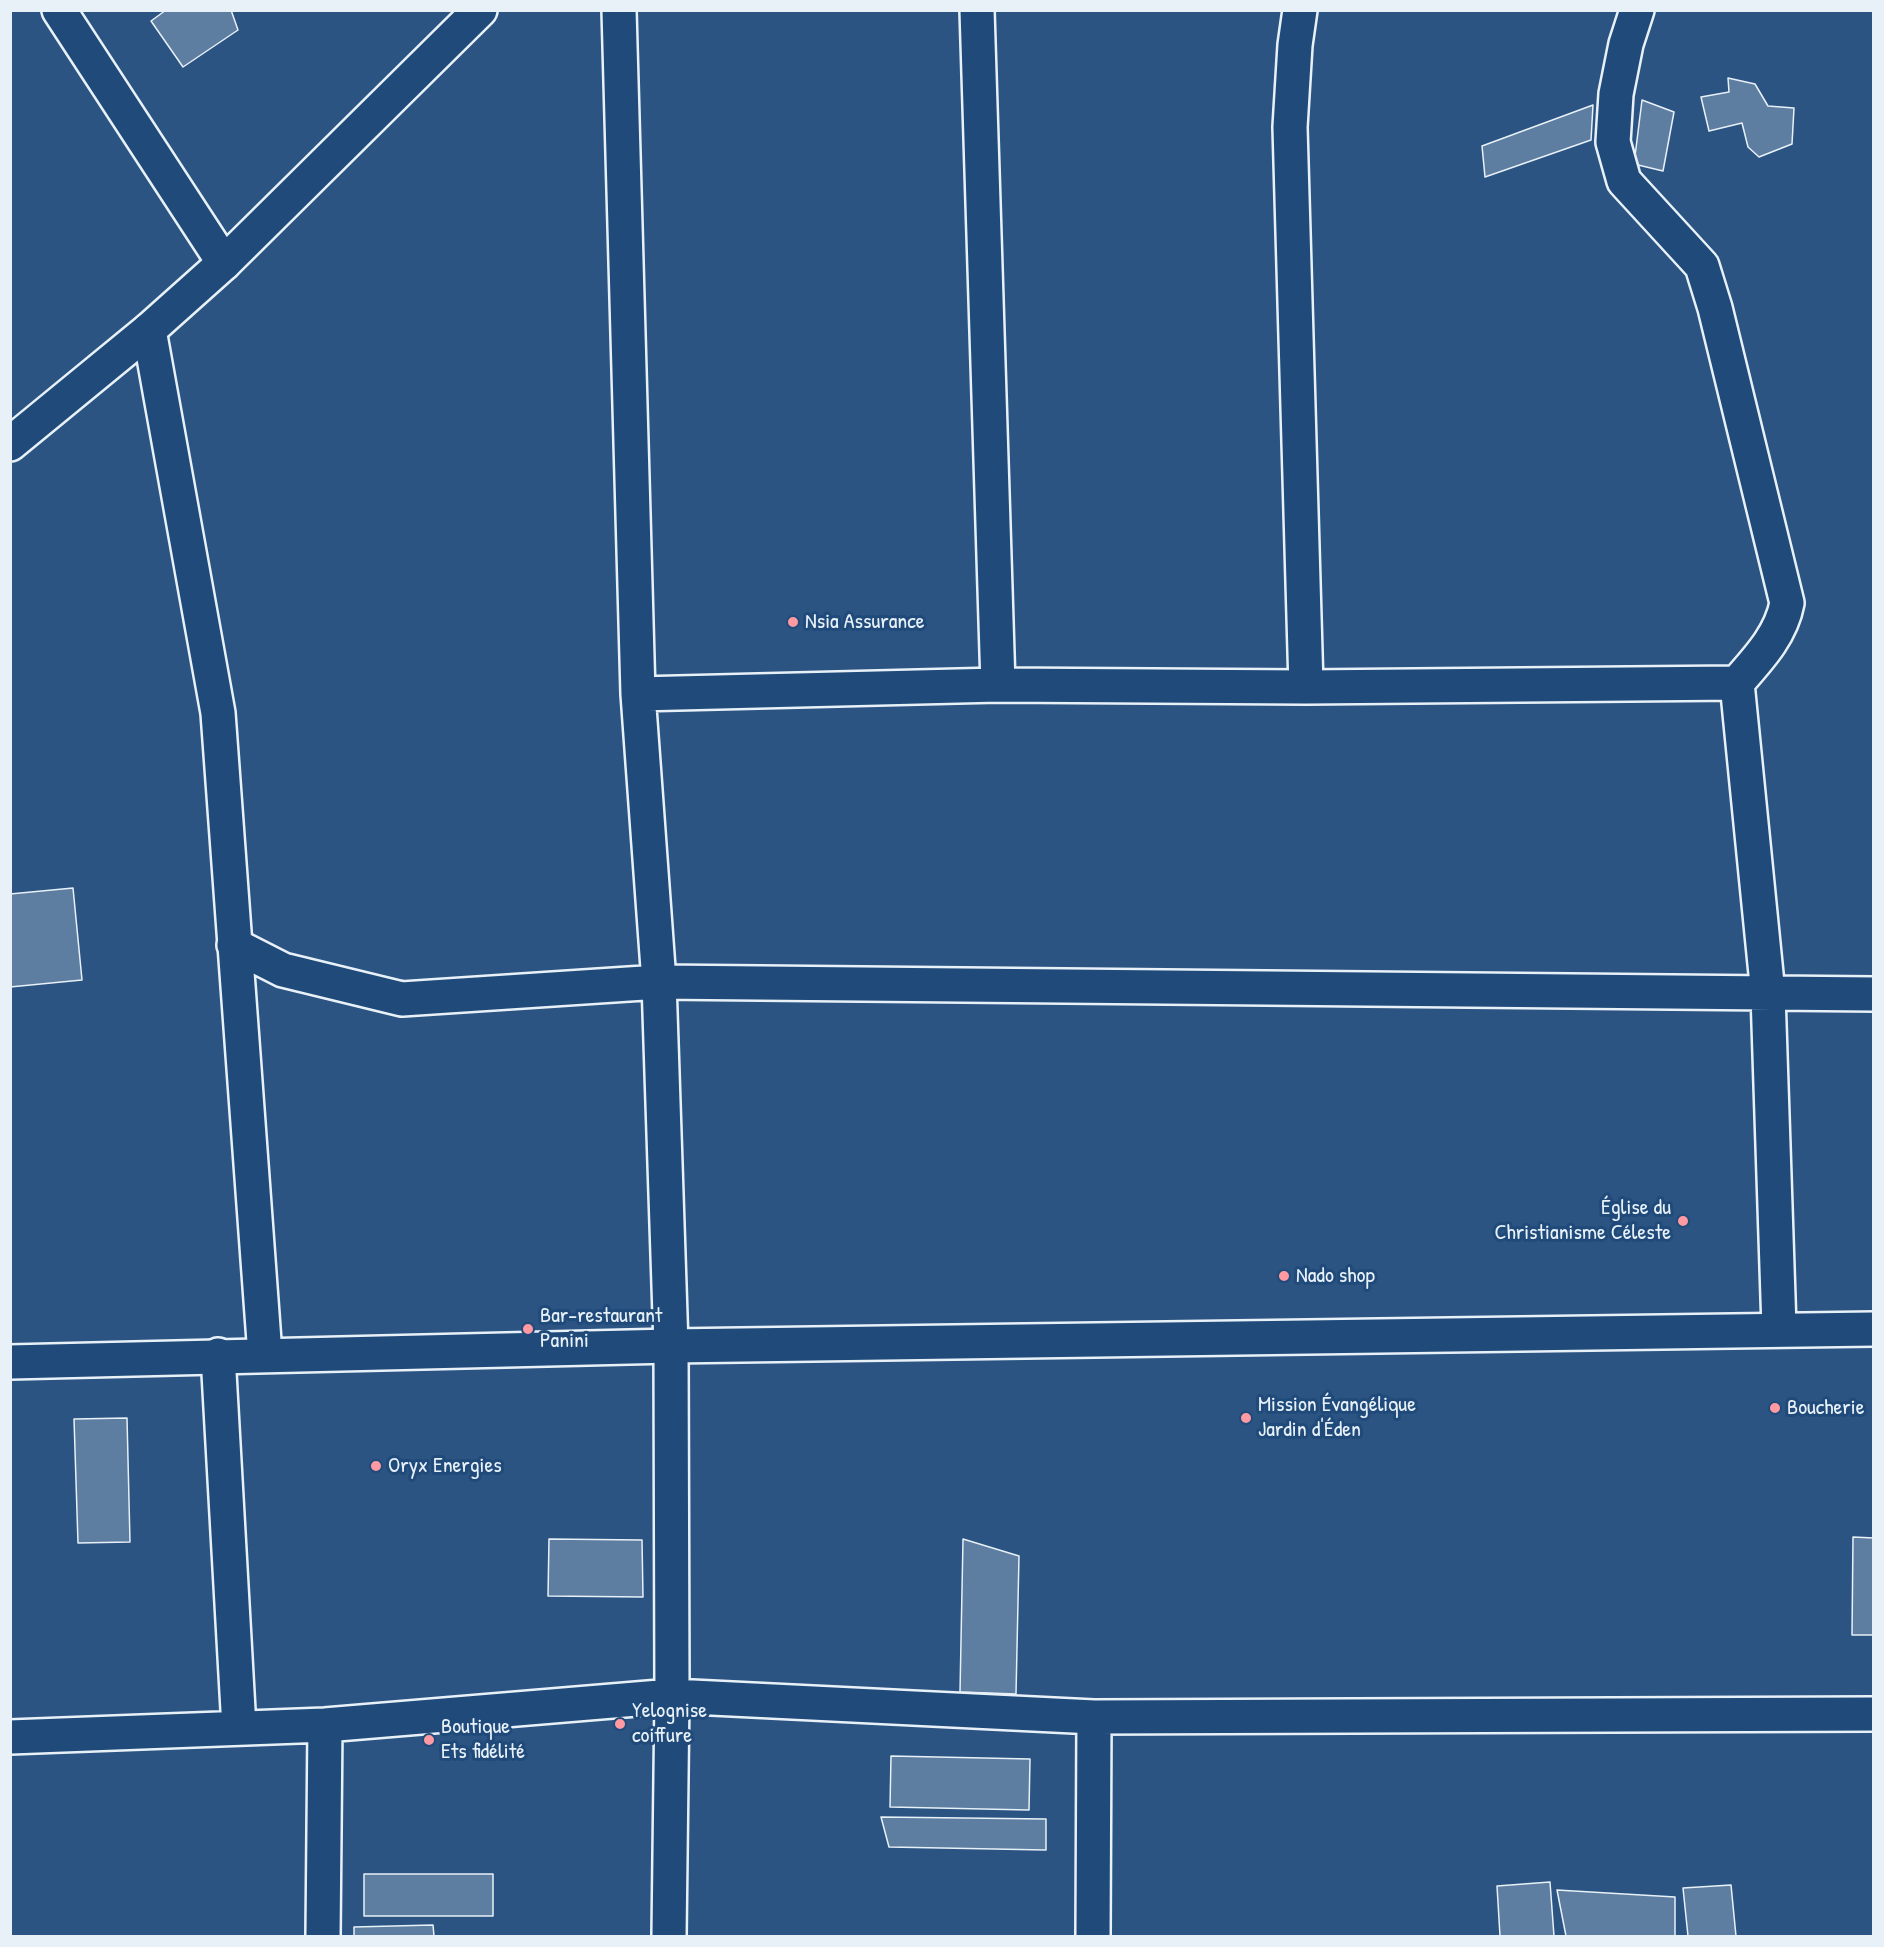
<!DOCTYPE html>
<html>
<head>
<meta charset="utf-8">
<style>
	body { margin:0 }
	#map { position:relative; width:1884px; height:1947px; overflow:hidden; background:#2b5482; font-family:"Patrick Hand",sans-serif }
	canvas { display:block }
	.frame { position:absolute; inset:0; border:12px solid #e8f1f8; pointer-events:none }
</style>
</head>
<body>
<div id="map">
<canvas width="1884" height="1947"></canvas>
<div class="frame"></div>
</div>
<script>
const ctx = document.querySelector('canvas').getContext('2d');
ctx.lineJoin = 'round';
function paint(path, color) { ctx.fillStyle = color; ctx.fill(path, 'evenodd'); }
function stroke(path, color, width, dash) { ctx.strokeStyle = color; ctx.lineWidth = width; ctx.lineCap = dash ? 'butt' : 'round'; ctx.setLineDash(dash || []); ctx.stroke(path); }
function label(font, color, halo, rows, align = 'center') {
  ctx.font = font + ' "Patrick Hand",sans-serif'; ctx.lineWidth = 6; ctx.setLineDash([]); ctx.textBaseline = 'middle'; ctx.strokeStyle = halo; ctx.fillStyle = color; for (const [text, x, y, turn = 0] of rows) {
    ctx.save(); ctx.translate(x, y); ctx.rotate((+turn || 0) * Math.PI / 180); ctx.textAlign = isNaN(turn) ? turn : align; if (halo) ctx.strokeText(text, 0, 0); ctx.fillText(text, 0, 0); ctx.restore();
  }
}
const building = new Path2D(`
	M166,10h65l7,20 -55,37 -32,-46z
	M1728,78l27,6 13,22 26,2 -2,36 -33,13 -11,-10 -6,-24 -33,8 -8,-34 28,-5z
	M1642,100l32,12 -11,59 -29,-7z
	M1593,105l-2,35 -106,37 -3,-31z
	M73,888l9,92 -72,7v-93z
	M127,1418l3,124 -52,1 -4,-124z
	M1853,1537l21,1v97h-22z
	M549,1539l93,1 1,57 -95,-1z
	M963,1539l56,17 -3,138 -56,-2z
	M891,1756l139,3 -1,51 -139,-3z
	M881,1817l165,2v31l-157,-3z
	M364,1874h129v42h-129z
	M1550,1882l4,54h-54l-3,-50z
	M1731,1885l5,51h-48l-5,-48z
	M1557,1890l118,7v39h-109z
	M433,1925l1,11h-80v-9z`);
const minor = new Path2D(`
	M59,10l165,253
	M619,10l19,684 21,288 12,364 1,350 -3,240
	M977,10l21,675
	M1300,10l-5,35 -5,82 16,560
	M1637,10l-11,34 -10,50 -3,48 11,39 78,85 13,42 72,295c-6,32 -29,56 -50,80l31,311 11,334
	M149,330l69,383 47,642
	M638,694l360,-9 308,2 431,-4
	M234,945l49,25 119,29 257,-17 1215,12
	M218,1355l21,373
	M10,1737l315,-12 347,-29 422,21 780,-3
	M323,1936l2,-211
	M1093,1936l1,-219`);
const tertiary = new Path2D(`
	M10,444l139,-114 75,-67 256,-253`);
const secondary = new Path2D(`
	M10,1362l661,-16 1203,-17`);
const markers = [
	[793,622,6,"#ff9aa2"],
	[1683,1221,6,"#ff9aa2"],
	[1284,1276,6,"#ff9aa2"],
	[528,1329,6,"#ff9aa2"],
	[1775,1408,6,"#ff9aa2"],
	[1246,1418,6,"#ff9aa2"],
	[376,1466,6,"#ff9aa2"],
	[620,1724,6,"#ff9aa2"],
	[429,1740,6,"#ff9aa2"]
];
const poiNames = [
	["Nsia Assurance",805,622],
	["Église du",1671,1208,"right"],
	["Christianisme Céleste",1671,1233,"right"],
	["Nado shop",1296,1276],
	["Bar-restaurant",540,1316],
	["Panini",540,1341],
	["Mission Évangélique",1258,1405],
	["Jardin d'Éden",1258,1430],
	["Boucherie",1787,1408],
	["Oryx Energies",388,1466],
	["Yelognise",632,1711],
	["coiffure",632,1736],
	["Boutique",441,1727],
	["Ets fidélité",441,1752]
];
paint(building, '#5d7da1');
stroke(building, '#e8f1f8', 1.5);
stroke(minor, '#e8f1f8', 38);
stroke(tertiary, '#e8f1f8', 38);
stroke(secondary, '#e8f1f8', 38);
stroke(minor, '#1f4a7a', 33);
stroke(tertiary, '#1f4a7a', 33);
stroke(secondary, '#1f4a7a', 33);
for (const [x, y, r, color] of markers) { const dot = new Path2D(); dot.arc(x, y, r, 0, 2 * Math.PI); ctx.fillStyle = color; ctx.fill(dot); stroke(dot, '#1f4a7a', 2); }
label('22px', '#e8f1f8', '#1f4a7a', poiNames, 'left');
</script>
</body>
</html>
